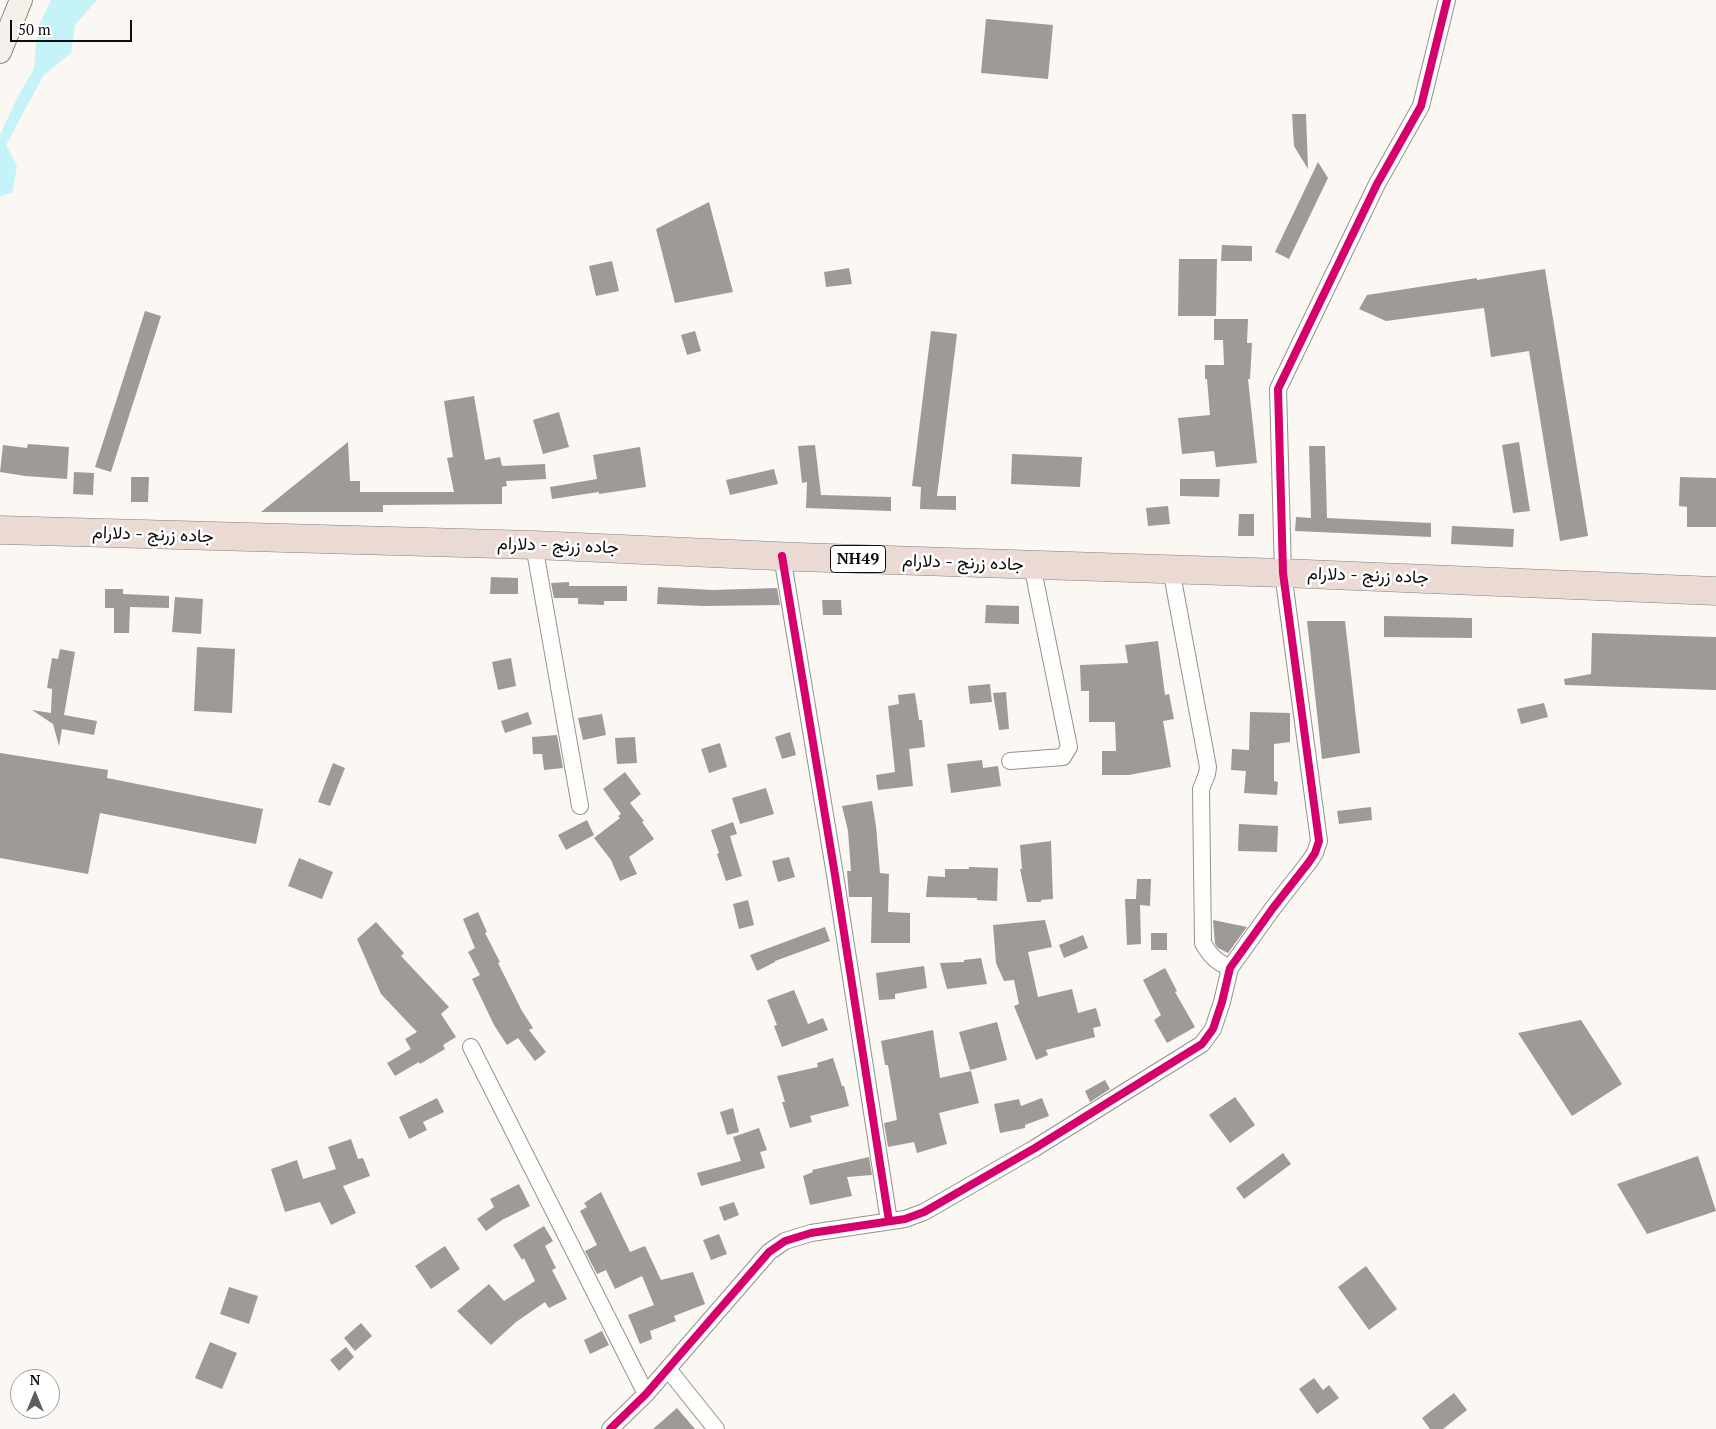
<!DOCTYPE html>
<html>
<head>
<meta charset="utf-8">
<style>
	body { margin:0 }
	#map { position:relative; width:1716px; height:1429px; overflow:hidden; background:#fbf7f2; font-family:"PT Serif",serif }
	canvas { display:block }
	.north { position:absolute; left:10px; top:1369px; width:50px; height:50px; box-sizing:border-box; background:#fff; border:1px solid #9e9e9e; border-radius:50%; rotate:0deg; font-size:14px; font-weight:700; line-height:20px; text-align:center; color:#0d0d0d }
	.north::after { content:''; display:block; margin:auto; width:18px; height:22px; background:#605f5d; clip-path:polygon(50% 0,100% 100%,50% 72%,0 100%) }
	.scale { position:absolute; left:10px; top:20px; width:122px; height:22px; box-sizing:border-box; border:2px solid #0d0d0d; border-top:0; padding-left:6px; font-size:15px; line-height:18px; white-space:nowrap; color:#0d0d0d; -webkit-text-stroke:4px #fff; paint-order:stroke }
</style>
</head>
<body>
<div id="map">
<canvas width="1716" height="1429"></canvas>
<div class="north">N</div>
<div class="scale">50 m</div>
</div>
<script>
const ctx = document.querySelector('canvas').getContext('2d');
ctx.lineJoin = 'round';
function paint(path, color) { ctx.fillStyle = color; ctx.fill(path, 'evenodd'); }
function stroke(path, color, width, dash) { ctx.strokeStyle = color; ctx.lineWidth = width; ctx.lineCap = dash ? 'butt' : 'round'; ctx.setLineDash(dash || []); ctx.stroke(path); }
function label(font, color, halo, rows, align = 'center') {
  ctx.font = font + ' "PT Serif",Vazirmatn,serif'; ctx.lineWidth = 5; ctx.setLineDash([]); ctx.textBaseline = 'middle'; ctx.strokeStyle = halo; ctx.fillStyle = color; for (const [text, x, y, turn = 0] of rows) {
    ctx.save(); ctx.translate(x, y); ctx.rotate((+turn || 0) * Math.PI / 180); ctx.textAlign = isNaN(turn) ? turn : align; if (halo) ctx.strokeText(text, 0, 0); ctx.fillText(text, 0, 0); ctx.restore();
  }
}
const water = new Path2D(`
	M51,0h46l-22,25 -4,28 -28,23 -37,69 11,21 -5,27 -12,3v-61l17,-37 17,-29 3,-40z`);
const building = new Path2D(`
	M986,19l67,6 -5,54 -67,-6z
	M1292,114h14l2,55 -14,-23z
	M1318,162l10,16 -39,81 -14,-7z
	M709,202l24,90 -58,11 -19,-74z
	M1222,245l30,1v15h-31z
	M1179,259h38l-1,57h-38z
	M612,261l7,30 -23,5 -7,-30z
	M849,268l3,16 -26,3 -2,-15z
	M1545,269l43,267 -28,5 -31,-190 -38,6 -7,-49 -98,13 -27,-12 8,-14 110,-17v2z
	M145,311l16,5 -50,156 -16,-5z
	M1214,319h34l-1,24h5l-2,36h-2l9,84 -41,4 -2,-16 -32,3 -4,-36 32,-3 -3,-36h-2v-14h19l-1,-25h-9z
	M695,331l6,20 -14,4 -6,-20z
	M931,331l26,3 -20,162h19v14l-36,-1 1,-22 -9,-1z
	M474,396l11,64 15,-3 2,9 43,-2 1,15 -40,2 1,5 -5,1v17l-119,1v7h-122l87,-70 2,39h10v11h94l-7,-34 6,-1 -9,-56z
	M559,412l10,35 -26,7 -10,-34z
	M1519,442l11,69 -17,2 -11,-68z
	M28,444l41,3 -2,32 -42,-3 -25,-4 3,-27 24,3z
	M815,445l6,50 70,2v14l-85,-3 1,-26 -5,1 -4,-37z
	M1309,446h16l2,72 104,5v14l-136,-6 1,-14 15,1z
	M640,447l6,40 -47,7v-2l-47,7 -2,-12 47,-8 -4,-24z
	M1012,454l70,3 -2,30 -69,-3z
	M774,469l4,15 -48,11 -4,-15z
	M74,472l20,1 -1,22 -20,-1z
	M131,477h18l-1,25h-17z
	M1680,477l36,1v49h-29v-20l-8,-1z
	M1180,479h40l-1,18 -39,-1z
	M1168,506l2,18 -22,2 -2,-18z
	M1239,514h15v22h-16z
	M1452,526l62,3 -1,18 -62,-3z
	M491,577l27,1v16h-28z
	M569,582v4h58v15h-23v4l-26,-1v-6h-24l-3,-15z
	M658,587l55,3 64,-2 3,17 -77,1 -46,-2z
	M105,589h18v5l46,2v12l-39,-1 -1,26h-15v-25h-9z
	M175,597l28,2 -2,35 -29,-2z
	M822,600h19l1,15h-19z
	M986,605l33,1v18l-34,-1z
	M1384,616l88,2v20l-88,-1z
	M1307,621h38l15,132 -38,6z
	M1592,633l124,4v53l-151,-5 -1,-6 27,-5z
	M1158,641l7,54 4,-1 5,25 -11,2 8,46 -42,8h-27v-24h14l-1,-29h-26v-31h-8l-1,-26 48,-2 -3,-18z
	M197,647l38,2 -3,64 -38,-2z
	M60,649l15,3 -11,63 33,6 -3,14 -32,-6 -3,17 -6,-22 -21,-14 19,3 1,-24 -5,-1 5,-30 6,1z
	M511,658l5,28 -18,4 -6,-28z
	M990,684l2,18 -22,2 -2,-18z
	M1006,692l3,37 -10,1 -6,-37z
	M915,693l4,27h3l3,27 -16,2 4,37 -35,4 -2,-15 19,-3 -7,-66 11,-2 -1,-9z
	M1544,703l4,14 -27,7 -4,-15z
	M528,712l4,12 -27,9 -4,-12z
	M1250,712l40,1v29l-16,2v37l4,1 -1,13 -33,-2 2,-22 -15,-1 1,-21 17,1z
	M602,714l4,21 -23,5 -5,-22z
	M790,732l6,23 -14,4 -7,-22z
	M557,735l6,33 -19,2 -2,-16h-9l-1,-17z
	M635,737l2,26 -20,1 -2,-26z
	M720,743l7,24 -18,6 -8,-24z
	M0,753l108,17 -1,8 156,31 -7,35 -156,-31 -12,61 -88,-16z
	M982,760l1,8 15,-2 3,20 -50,7 -4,-29z
	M333,763l12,5 -15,38 -12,-4z
	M625,772l16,22 -11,9 14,18 -2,1 12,17 -25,18 8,17 -17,7 -9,-21 -17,-22 26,-20 -2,-2 3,-2 -18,-25z
	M766,788l8,26 -34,10 -8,-26z
	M872,801l4,25 4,47 9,1 -1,38 22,1v30h-39l1,-46h-23l-2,-26h4l-3,-40 -6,-25z
	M1371,807l1,13 -33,4 -2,-13z
	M587,820l7,15 -28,15 -8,-15z
	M733,822l4,12 -7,2 12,40 -16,5 -9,-27 2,-1 -8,-23z
	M1239,824l39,2 -1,26 -39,-1z
	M1051,841l2,58 -12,1v2h-14l-7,-33h2l-2,-24z
	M789,857l6,20 -17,5 -6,-21z
	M299,858l34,14 -11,27 -34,-13z
	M969,867l29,1 -1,33 -20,-1v-2l-51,-1 2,-21 17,1v-8h24z
	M1137,879h14l-1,27 -10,-1 1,39 -14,1 -2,-46h11z
	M748,900l6,25 -15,4 -6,-25z
	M478,912l9,20 -2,1 15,29 -2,1 24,48 11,17 -4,2 17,22 -11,9 -17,-23 -11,7 -13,-20 -22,-46 8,-4 -12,-23 7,-4 -12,-29z
	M1045,920l7,27 -24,5 10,45 34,-8 6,24 18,-5 5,18 -8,2 2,9 -49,13 2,5 -12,5 -22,-54 5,-2 -5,-24 -10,1 -8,-18 -3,-38z
	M1213,920l34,7 -19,26 -10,-5 -3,-4z
	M376,922l28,31 -3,3 48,51 -8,7 15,23 -13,8 2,4 -25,15 -1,-2 -24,14 -8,-13 24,-14 -6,-10 12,-7 -36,-38 -24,-55z
	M825,927l5,14 -55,20v1l-18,9 -7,-16z
	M1151,933h16v17h-16z
	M1083,935l5,13 -24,10 -5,-13z
	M981,958l6,26 -40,5 -7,-26 24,-1v-2z
	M924,966l3,22 -32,6v5l-16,1 -3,-27z
	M1165,968l12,23 -2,1 20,35 -28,16 -13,-23 7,-5 -18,-35z
	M794,990l14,34 15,-6 5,12 -46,17 -8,-21 3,-1 -10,-25z
	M1581,1020l41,64 -50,32 -54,-83z
	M997,1022l10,38 -37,10 -11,-38z
	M933,1030l7,48 31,-7 8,32 -40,10 8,31 -30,9 -3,-11 -26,5 -4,-24 13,-3 -9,-55h-3l-4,-24z
	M833,1058l9,28h2l5,20 -39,10 2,6 -22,6 -8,-26h3l-8,-26 41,-9 -1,-4z
	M1105,1080l5,9 -20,13 -5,-11z
	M1235,1097l20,28 -25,18 -21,-28z
	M437,1098l7,14 -21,10 4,8 -18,9 -10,-22z
	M1042,1098l7,18 -24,9v3l-25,5 -6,-29 25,-5 2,7z
	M733,1108l6,24 -12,3 -7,-23z
	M759,1128l8,22 -7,2 5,16 -64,18 -4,-13 44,-12 -8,-24z
	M351,1139l7,20 5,-1 7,18 -27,10 13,27 -25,12 -11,-23 -35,10 -14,-43 26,-9 6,19 33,-10 -8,-22z
	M1283,1153l8,11 -47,35 -8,-11z
	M1698,1156l18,55 -69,23 -30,-50z
	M869,1157l3,18 -25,2 5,19 -42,9 -7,-29 10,-4 -1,-2z
	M519,1184l11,22 -28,14 -16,11 -9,-12 17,-12 -4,-8z
	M601,1192l29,60 15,-6 16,34 32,-8 12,32 -31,12 2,5 -26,10 2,8 -12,5 -12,-29 26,-10 -12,-29 -27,13 -9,-19 -9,4 -12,-23 12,-6 -17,-34 7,-4 -3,-4z
	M734,1202l5,13 -15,6 -5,-14z
	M544,1226l9,15 -8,5 11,22 -4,2 15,29 -18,9 -4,-6 -29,20 -25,23 -34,-34 32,-27 15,17 31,-20 -11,-23 -2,2 -9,-15z
	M719,1234l8,20 -16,6 -8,-20z
	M445,1246l15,23 -29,20 -16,-23z
	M1366,1266l31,43 -28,21 -31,-43z
	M229,1287l29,9 -9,28 -29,-10z
	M361,1323l11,13 -17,15 -11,-13z
	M602,1331l7,14 -19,9 -6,-14z
	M210,1342l27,11 -15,36 -27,-11z
	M346,1347l8,10 -15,14 -9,-11z
	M1314,1378l9,12 6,-5 10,13 -22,16 -18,-25z
	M1454,1393l13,17 -24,19h-13l-8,-11z
	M677,1408l18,21h-42z`);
const street = new Path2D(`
	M534,545l46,261
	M782,556l53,319 54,346
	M1171,569l37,198 -1,7 -6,15 2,154c7,13 14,19 27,25
	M1010,761l53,-4 6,-10 -37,-182
	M471,1047l175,347
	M668,1369l48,60
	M610,1429l36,-35 123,-142 16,-11 26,-8 94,-14 19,-7 111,-64 167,-104 11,-15 9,-27 8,-34 43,-60 36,-46 6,-9 4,-12 -36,-268 -5,-184 99,-205 44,-78 26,-106`);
const secondary = new Path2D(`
	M0,52l21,-52`);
const highway = new Path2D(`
	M0,530l534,15 264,12 485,16 433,18`);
const cycleway = new Path2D(`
	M782,556l53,319 54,346
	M610,1429l36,-35 123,-142 16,-11 26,-8 94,-14 19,-7 111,-64 167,-104 11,-15 9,-27 8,-34 43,-60 36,-46 6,-9 4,-12 -36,-268 -5,-184 99,-205 44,-78 26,-106`);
const shields = [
	[858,559,55]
];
const shieldNames = [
	["NH49",858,559]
];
const streetNames = [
	["جاده زرنج - دلارام",153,535,2],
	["جاده زرنج - دلارام",558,546,2],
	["جاده زرنج - دلارام",963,563,2],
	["جاده زرنج - دلارام",1368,576,2]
];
paint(water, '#c6f3f7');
paint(building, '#9e9a98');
stroke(street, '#949290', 18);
stroke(secondary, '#8b8987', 24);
stroke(highway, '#81807d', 29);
stroke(street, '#fefefd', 16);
stroke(secondary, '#f5f0ea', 22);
stroke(highway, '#ebd9d4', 28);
stroke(cycleway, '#d6006c', 8);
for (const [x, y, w] of shields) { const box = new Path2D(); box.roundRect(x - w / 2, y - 13.5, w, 27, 4); ctx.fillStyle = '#fff'; ctx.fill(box); stroke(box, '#0d0d0d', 1); }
label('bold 16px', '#0d0d0d', null, shieldNames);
label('18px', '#0d0d0d', '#fff', streetNames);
</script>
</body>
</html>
